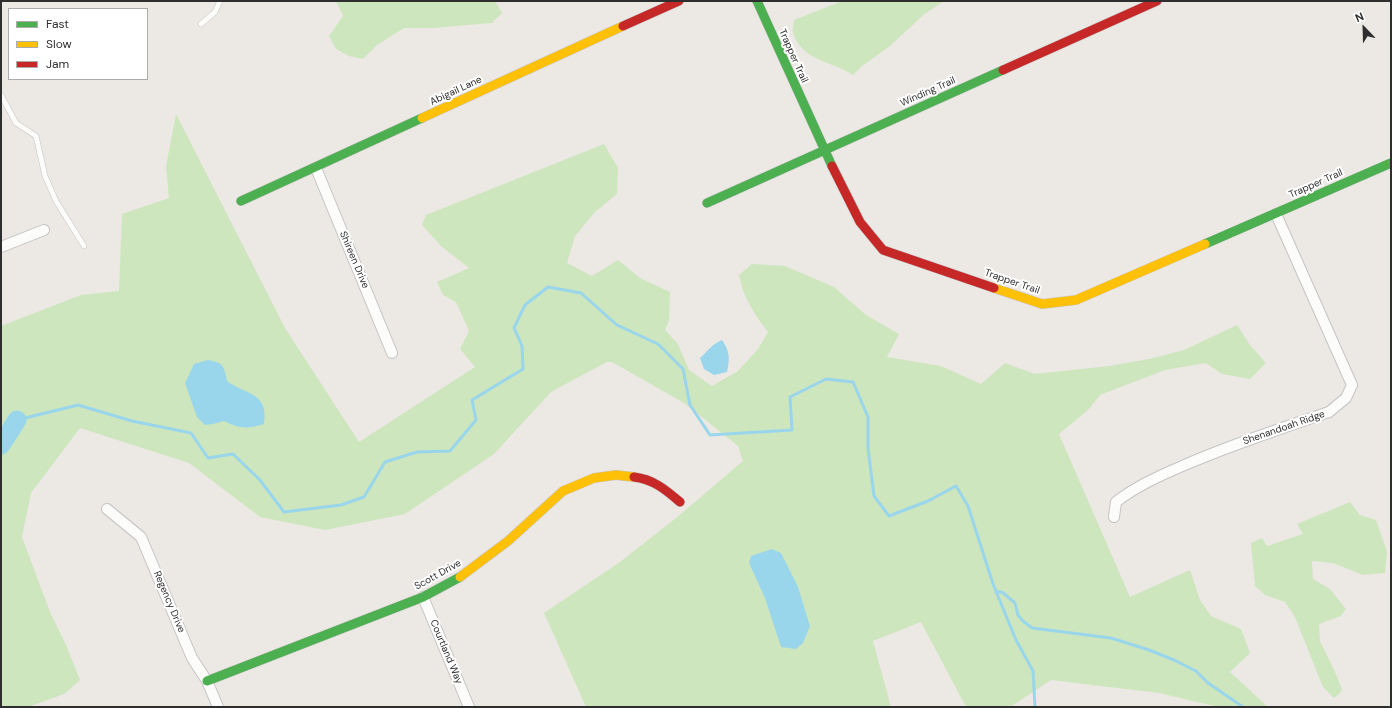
<!DOCTYPE html>
<html>
<head>
<meta charset="utf-8">
<style>
	body { margin:0 }
	#map { position:relative; width:1392px; height:708px; overflow:hidden; background:#ece8e4; font-family:"DM Sans",sans-serif }
	canvas { display:block }
	.frame { position:absolute; inset:0; border:2px solid #2e2e2e; pointer-events:none }
	.legend { position:absolute; left:8px; top:8px; width:140px; height:72px; box-sizing:border-box; background:#fff; border:1px solid #ababab; margin:0; padding:5px 7px; list-style:none; font-size:12px; color:#2e2e2e }
	.legend li { display:flex; align-items:center; gap:8px; height:20px }
	.legend b { width:20px; border:1px solid #ababab }
	.north { position:absolute; left:1344px; top:8px; width:40px; height:40px; -webkit-text-stroke:3px #fff; paint-order:stroke; rotate:337deg; font-size:11px; font-weight:700; line-height:16px; text-align:center; color:#2e2e2e }
	.north::after { content:''; display:block; margin:auto; width:14px; height:18px; background:#2e2e2e; clip-path:polygon(50% 0,100% 100%,50% 72%,0 100%) }
</style>
</head>
<body>
<div id="map">
<canvas width="1392" height="708"></canvas>
<div class="frame"></div>
<ul class="legend">
<li><b style="height:5px;background:#4caf50"></b>Fast</li>
<li><b style="height:5px;background:#ffc107"></b>Slow</li>
<li><b style="height:5px;background:#c62828"></b>Jam</li>
</ul>
<div class="north">N</div>
</div>
<script>
const ctx = document.querySelector('canvas').getContext('2d');
ctx.lineJoin = 'round';
function paint(path, color) { ctx.fillStyle = color; ctx.fill(path, 'evenodd'); }
function stroke(path, color, width, dash) { ctx.strokeStyle = color; ctx.lineWidth = width; ctx.lineCap = dash ? 'butt' : 'round'; ctx.setLineDash(dash || []); ctx.stroke(path); }
function label(font, color, halo, rows, align = 'center') {
  ctx.font = font + ' "DM Sans",sans-serif'; ctx.lineWidth = 4; ctx.setLineDash([]); ctx.textBaseline = 'middle'; ctx.strokeStyle = halo; ctx.fillStyle = color; for (const [text, x, y, turn = 0] of rows) {
    ctx.save(); ctx.translate(x, y); ctx.rotate((+turn || 0) * Math.PI / 180); ctx.textAlign = isNaN(turn) ? turn : align; if (halo) ctx.strokeText(text, 0, 0); ctx.fillText(text, 0, 0); ctx.restore();
  }
}
const green = new Path2D(`
	M336,1h159l7,12 -10,10 -59,5h-29l-27,17 -14,14 -14,-3 -13,-7 -7,-13 14,-20z
	M842,1h102l-21,14 -8,8 -25,23 -28,20 -9,9c-21,-14 -51,-14 -60,-42 -1,-4 1,-9 1,-13z
	M176,114l109,214 74,114 116,-75 -15,-18 9,-18 -13,-29 -13,-7 -6,-13 32,-14 -28,-22 -19,-21 4,-10 178,-71 14,24 -1,26 -22,18 -20,24 -8,27 25,13 26,-16 22,18 30,14 -1,28 -4,10 13,14 11,26 23,16 26,-15 20,-22 10,-17c-14,-18 -25,-35 -29,-57l13,-11 33,2 49,21 32,28 33,19 -12,23 54,9 40,18 24,-21 30,11 74,-8 40,-7 35,-9 53,-25 13,20 16,18 -16,16 -28,-5 -16,-11 -41,7 -65,25 -11,14 -30,25 71,163 60,-27 10,30 11,16 30,13 9,24 -20,19 38,35h-53l-1,-1 -55,-13 -108,-13 -41,27h-44l-45,-85 -48,19 18,66h-305l-42,-94 76,-51 56,-44 67,-57 -5,-15 -54,-43 -72,-41h-5l-56,30 -57,62 -89,60 -80,16 -65,-13 -71,-54 -109,-35 -49,65 -9,44 28,75 16,33 14,35 -16,14 -36,13h-27v-381l80,-31 38,-4 3,-77 47,-16 -3,-32z
	M1350,502l10,13 16,5 11,32 -2,21 -22,2 -30,-12 -21,-2 1,18 17,10 16,20 -5,7 -22,8 1,17 16,33 6,16 -3,4 -5,4 -11,-11 -28,-70 -10,-15 -20,-7 -10,-9 -4,-43 11,-5 5,8 36,-12 -6,-10z`);
const water = new Path2D(`
	M722,340c8,12 8,18 5,32l-13,3 -10,-6 -4,-11c8,-7 12,-14 22,-18z
	M208,360c16,3 16,6 19,21 19,14 42,11 37,43 -17,5 -24,5 -40,-3l-11,3 -8,1 -8,-8 -12,-34 9,-19z
	M772,549l9,4 17,34 12,39 -7,17 -7,6 -15,-2 -16,-49 -16,-35 2,-7z`);
const stream = new Path2D(`
	M17,420l61,-15 54,16 59,12 17,25 25,-4 27,26 24,32 57,-7 23,-8 21,-35 32,-10 33,-1 26,-31 -4,-20 51,-31 -1,-23 -8,-18 11,-23 23,-18 33,6 36,32 41,19 25,25 7,36 20,30 82,-5 -2,-33 36,-18 27,3 15,35v31l6,48 15,20 39,-15 28,-15 12,20 25,78 23,56 17,31 2,36
	M996,592h6l13,11 3,12 5,6 9,7 79,10 38,12 25,10 22,11 12,12 35,24`);
const river = new Path2D(`
	M1,445l16,-25`);
const lane = new Path2D(`
	M201,24l14,-12 5,-11
	M1,95l15,28 20,13 9,40 11,25 28,45`);
const street = new Path2D(`
	M316,168l76,185
	M1,247l43,-17
	M107,509l34,28 51,121 15,23 11,26
	M1114,517l2,-15c19,-15 41,-25 64,-35 48,-21 99,-38 149,-55l17,-14 6,-13 -76,-171
	M423,597l46,110`);
const fast = new Path2D(`
	M757,1l75,165
	M241,201l181,-83
	M707,203l296,-133
	M1205,244l186,-81
	M207,681l216,-84 37,-20`);
const slow = new Path2D(`
	M422,118l201,-92
	M994,288l48,16 34,-4 129,-56
	M460,577l48,-36 55,-50 31,-13 22,-3 18,2`);
const jam = new Path2D(`
	M623,26l56,-25
	M1003,70l154,-69
	M832,166l28,56 23,28 111,38
	M634,477c19,2 32,13 46,25`);
const streetNames = [
	["Trapper Trail",793,56,66],
	["Abigail Lane",456,91,-25],
	["Winding Trail",928,92,-24],
	["Trapper Trail",1316,184,-24],
	["Shireen Drive",354,260,67],
	["Trapper Trail",1012,282,19],
	["Shenandoah Ridge",1284,428,-19],
	["Scott Drive",438,575,-29],
	["Regency Drive",169,602,67],
	["Courtland Way",446,652,67]
];
paint(green, '#cee6be');
paint(water, '#99d6ec');
stroke(stream, '#99d6ec', 3);
stroke(river, '#99d6ec', 19);
stroke(lane, '#c5c4c5', 6);
stroke(street, '#c5c4c5', 12);
stroke(fast, '#c5c4c5', 10);
stroke(slow, '#c5c4c5', 10);
stroke(jam, '#c5c4c5', 10);
stroke(lane, '#fcfcfb', 5);
stroke(street, '#fcfcfb', 10);
stroke(fast, '#4caf50', 9);
stroke(slow, '#ffc107', 9);
stroke(jam, '#c62828', 9);
label('10px', '#2e2e2e', '#fff', streetNames);
</script>
</body>
</html>
